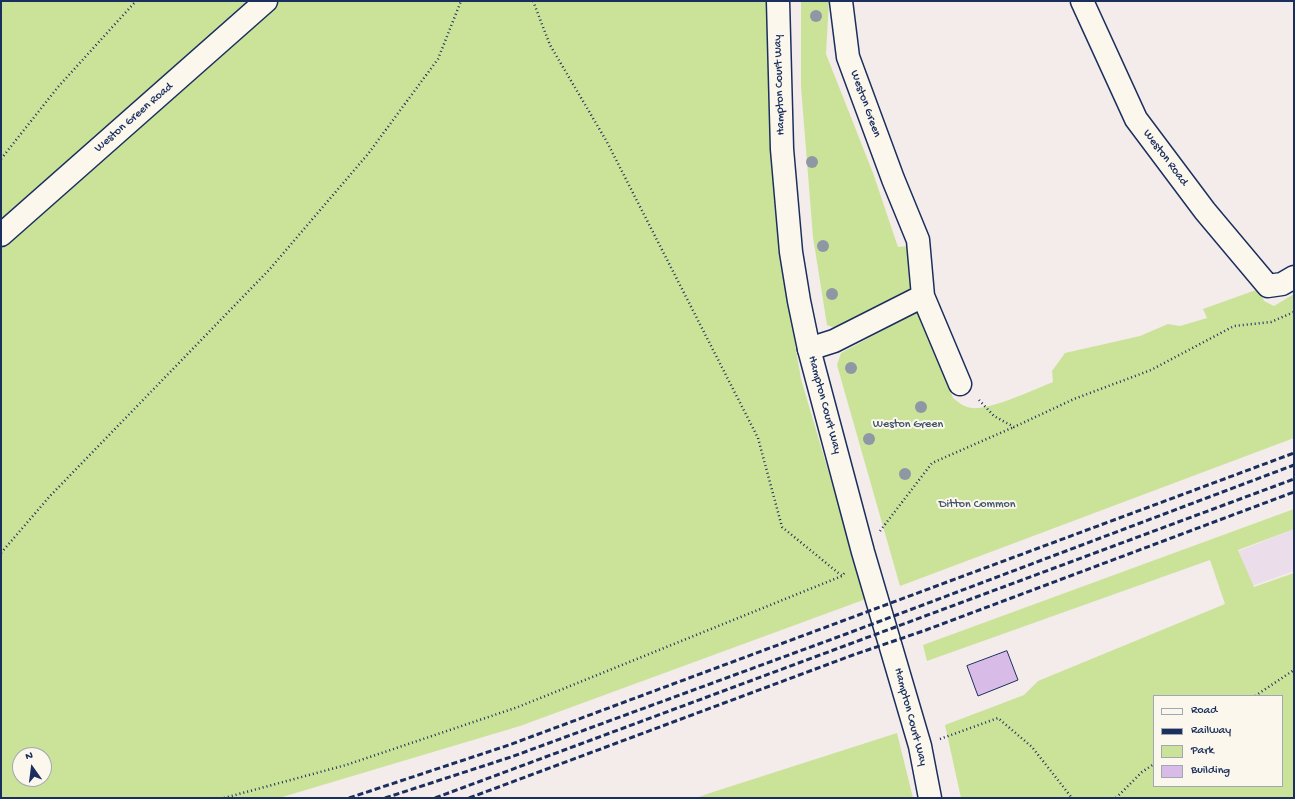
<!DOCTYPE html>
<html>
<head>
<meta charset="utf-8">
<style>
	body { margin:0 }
	#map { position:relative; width:1295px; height:799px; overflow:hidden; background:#f4ebeb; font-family:"Gochi Hand",sans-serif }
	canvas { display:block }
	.frame { position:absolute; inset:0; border:2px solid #1b2f5e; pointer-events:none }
	.legend { position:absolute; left:1153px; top:695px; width:130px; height:92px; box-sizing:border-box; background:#fbf7ec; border:1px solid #a1a7b3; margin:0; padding:5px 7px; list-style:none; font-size:12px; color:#1b2f5e }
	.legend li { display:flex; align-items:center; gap:8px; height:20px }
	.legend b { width:20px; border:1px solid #a1a7b3 }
	.north { position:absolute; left:12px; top:747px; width:40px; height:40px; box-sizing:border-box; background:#fbf7ec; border:1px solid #a1a7b3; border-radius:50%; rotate:346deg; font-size:11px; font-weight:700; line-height:16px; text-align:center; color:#1b2f5e }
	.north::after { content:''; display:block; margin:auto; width:14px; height:18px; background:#1b2f5e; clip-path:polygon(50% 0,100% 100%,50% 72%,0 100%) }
</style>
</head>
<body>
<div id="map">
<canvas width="1295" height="799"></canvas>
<div class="frame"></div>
<ul class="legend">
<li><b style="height:5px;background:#fbf7ec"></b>Road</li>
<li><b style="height:5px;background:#1b2f5e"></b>Railway</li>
<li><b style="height:11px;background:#cbe399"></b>Park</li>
<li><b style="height:11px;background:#d9bbe8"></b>Building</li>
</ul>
<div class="north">N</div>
</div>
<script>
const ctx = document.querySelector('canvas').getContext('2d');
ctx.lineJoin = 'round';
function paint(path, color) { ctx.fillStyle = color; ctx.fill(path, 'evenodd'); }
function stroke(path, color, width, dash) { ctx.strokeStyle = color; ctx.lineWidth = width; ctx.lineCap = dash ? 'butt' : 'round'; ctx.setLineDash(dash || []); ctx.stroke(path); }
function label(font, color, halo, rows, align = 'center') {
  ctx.font = font + ' "Gochi Hand",sans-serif'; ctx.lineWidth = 4; ctx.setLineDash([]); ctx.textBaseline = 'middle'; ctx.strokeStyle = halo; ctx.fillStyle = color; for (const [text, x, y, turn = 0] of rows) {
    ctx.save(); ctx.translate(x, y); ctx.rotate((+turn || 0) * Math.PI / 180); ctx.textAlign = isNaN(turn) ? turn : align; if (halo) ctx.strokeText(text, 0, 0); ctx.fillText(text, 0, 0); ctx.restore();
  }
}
const built = new Path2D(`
	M1294,529v42l-42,15 -13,-35z`);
const green = new Path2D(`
	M1,1h765l13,248 22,130 65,220 -346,127 -241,72h-278zM20,755h24v24h-24z
	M801,1h28l-3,53 47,119 25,74 11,-1 3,40 -4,6 -73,36 -8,-3 -14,-88 -12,-150z
	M1256,290l6,5 2,6 10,5 20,-12v144l-394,148 -63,-221 4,-12 74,-40h6l32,85c6,5 11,9 19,10 19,2 63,-19 81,-26l-1,-11 13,-18 75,-17 28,-12 12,2 27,-8 -4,-9z
	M1294,509v20l-56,21 16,37 40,-14v225h-333l-16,-73 79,-30 14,-14 187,-77 -15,-44 -283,101 -4,-16zM1154,696h128v90h-128z
	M897,733l16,65h-217l14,-5z`);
const building = new Path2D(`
	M1007,651l11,29 -40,16 -11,-30z`);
const path = new Path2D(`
	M533,1l17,44 57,97 151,296 24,89 60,49
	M1,159l57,-72 78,-86
	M979,400l15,16 20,11 60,-28 77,-29 83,-44 37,-4 23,-10
	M880,531l52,-68 82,-36
	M1,553l49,-57 219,-226 99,-116 70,-95 23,-58
	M1255,696l39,-26
	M940,739l58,-21 34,29 40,51
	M224,798l122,-33 172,-58 324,-131 4,-5
	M1116,798l26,-26 12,-8`);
const street = new Path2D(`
	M841,1l7,56 45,122 25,61 5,56 37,88
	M1082,1l54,118 69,92 63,75 14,-2 12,-7
	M1,235l265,-234
	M809,349l25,-8 89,-45`);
const highway = new Path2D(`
	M778,1l4,148 9,103 8,49 10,48 54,203 57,194 10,52`);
const rail = new Path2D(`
	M349,798l160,-53 785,-292
	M385,798l126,-41 335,-123 448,-169
	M435,798l859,-319
	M469,798l384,-143 73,-25 368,-138`);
const trees = [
	[816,16],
	[812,162],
	[823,246],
	[832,294],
	[851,368],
	[921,407],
	[869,439],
	[905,474]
];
const streetNames = [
	["Hampton Court Way",780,85,-92],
	["Weston Green",865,104,70],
	["Weston Green Road",134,118,-41],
	["Weston Road",1165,158,53],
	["Hampton Court Way",824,405,75],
	["Hampton Court Way",910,717,75]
];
const parkNames = [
	["Weston Green",908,425],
	["Ditton Common",977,505]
];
paint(built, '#ecddea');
paint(green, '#cbe399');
paint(building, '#d9bbe8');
stroke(building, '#1b2f5e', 1);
stroke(street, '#1b2f5e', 25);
stroke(highway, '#1b2f5e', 25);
stroke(path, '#1b2f5e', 2.5, [1, 3]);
stroke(street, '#fbf7ec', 22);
stroke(highway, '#fbf7ec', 22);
stroke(rail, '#1b2f5e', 3, [6, 3]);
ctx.fillStyle = '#9097a4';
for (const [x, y] of trees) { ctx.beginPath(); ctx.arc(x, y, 6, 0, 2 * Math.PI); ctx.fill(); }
label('12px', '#1b2f5e', '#fbf7ec', streetNames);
label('12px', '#3e536a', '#fbf7ec', parkNames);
</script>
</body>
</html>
